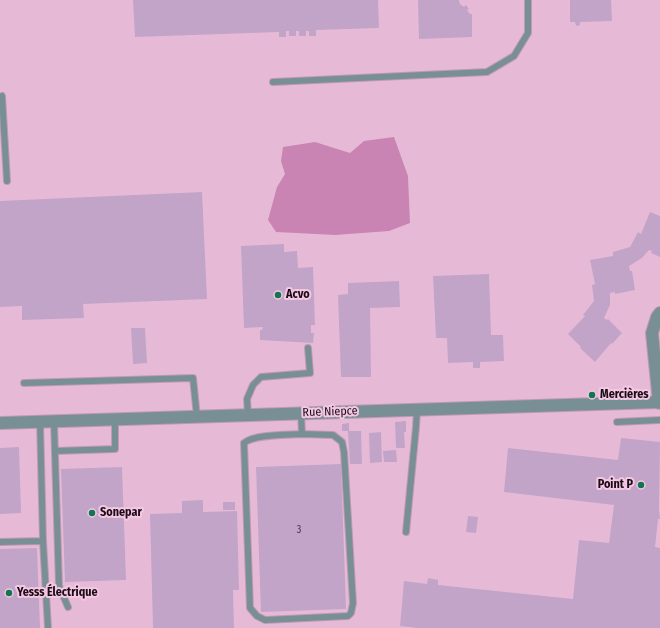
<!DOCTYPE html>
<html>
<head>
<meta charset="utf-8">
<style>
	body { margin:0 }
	canvas { display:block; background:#e6bad6 }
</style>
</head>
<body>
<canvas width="660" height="628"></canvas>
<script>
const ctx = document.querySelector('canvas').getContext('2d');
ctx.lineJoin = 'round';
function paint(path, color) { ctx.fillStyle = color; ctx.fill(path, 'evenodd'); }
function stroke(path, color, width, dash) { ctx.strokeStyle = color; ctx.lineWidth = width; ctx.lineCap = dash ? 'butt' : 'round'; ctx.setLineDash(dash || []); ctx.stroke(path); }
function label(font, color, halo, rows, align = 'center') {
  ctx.font = font + ' "Fira Sans Condensed",sans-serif'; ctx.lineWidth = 4; ctx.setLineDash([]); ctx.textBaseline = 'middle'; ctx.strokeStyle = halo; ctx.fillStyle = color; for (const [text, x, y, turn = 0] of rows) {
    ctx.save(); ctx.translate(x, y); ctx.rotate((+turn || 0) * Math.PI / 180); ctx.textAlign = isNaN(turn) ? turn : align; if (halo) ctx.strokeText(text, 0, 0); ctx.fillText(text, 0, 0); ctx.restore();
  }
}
const green = new Path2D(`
	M394,137l14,39 2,47 -21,8 -54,4 -59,-3 -8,-12 9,-33 8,-13 -4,-13 2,-14 32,-5 35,11 14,-12z`);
const building = new Path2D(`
	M133,0h245l1,28 -63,2v6h-7v-5h-3v5h-7v-5h-3v5h-7v-5h-3v6h-7v-5l-144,5z
	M418,0h41l1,4 4,3 2,-2 3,4 -2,1 3,4h2v23l-53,2z
	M570,0h41l1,21 -32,1v3l-4,1 -1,-4h-5z
	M202,192l5,107 -124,5 1,14 -62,2v-14l-22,1v-106z
	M650,212l10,4v41l-9,-4 1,-2 -3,-1 -7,8 -13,8 1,5h2l3,19 -20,4v-2l-5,1v12l-6,13 3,2 1,-1 14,14 -10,11 -1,-1 -16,19 -15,-14 1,-1 -13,-13 17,-18 -2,-1 11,-14 -2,-16 3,-1 -5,-24 23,-4v-4l17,-5 8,-15 3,2z
	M284,244v8l13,-1 1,17 15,-1 2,58h-4v8h3l-1,10 -53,-3v-10h2l1,-3 -19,1 -3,-82z
	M489,274l2,61h12l1,26 -24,1v6h-7v-6l-25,1 -1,-25h-11l-3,-62z
	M399,281l1,26 -30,1 1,69h-30l-3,-82 10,-1v-11z
	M131,328h14l2,35 -14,1z
	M406,421v11h-2l1,16h-9l-1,-26z
	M349,423v8h-7v-7z
	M348,431h13l1,33h-12z
	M381,432l1,30 -12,1 -1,-30z
	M621,438l39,4 -1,67 1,10h-2l-3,28 5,1v80h-242l-18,-2 4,-45 23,3 1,-6 10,2v5l135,14 6,-59 30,3 5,-38 -110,-13 4,-44 110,12z
	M19,447l2,66 -21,1v-66z
	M396,450l1,12h-13l-1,-11z
	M341,464l5,145 -85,3 -5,-145z
	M122,467l4,113 -61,2 -4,-113z
	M203,500v12l34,-1 2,79h-6l1,38h-81l-3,-114 32,-1v-12z
	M223,502h12v8h-12z
	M468,516l10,1 -2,16 -10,-1z
	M37,548l3,80h-40v-79z`);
const lane = new Path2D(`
	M273,82l214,-10 27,-16 14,-23v-33
	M0,97l2,-1 5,85
	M24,383l169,-5 4,39
	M301,413l1,21
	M248,415l-1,-16 6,-14 8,-8 49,-4 -2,-25
	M40,421l3,120 5,87
	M54,421l5,165 9,21
	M617,422l43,-2
	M302,434l31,1 9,7 2,10 9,151 -2,10 -3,3 -83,4 -8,-4 -7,-8 -6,-165c10,-9 44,-8 58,-9z
	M55,451l60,-2v-30
	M406,532l10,-105 1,-17
	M0,542l43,-1`);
const street = new Path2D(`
	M659,403l-7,-70 5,-16 3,-4
	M0,423l660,-21`);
const markers = [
	[278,295,4,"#11764e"],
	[592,395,4,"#11764e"],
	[641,485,4,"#11764e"],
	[92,513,4,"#11764e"],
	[9,593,4,"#11764e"]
];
const numberNames = [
	["3",299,530]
];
const poiNames = [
	["Acvo",286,295],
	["Mercières",600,395],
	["Point P",633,485,"right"],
	["Sonepar",100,513],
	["Yesss Électrique",17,593]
];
const streetNames = [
	["Rue Niepce",330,412,-2]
];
paint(green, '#ca84b3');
paint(building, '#c3a4c9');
stroke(lane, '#c19bb3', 8);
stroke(street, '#c19bb3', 14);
stroke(lane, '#788f96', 6);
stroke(street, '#788f96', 12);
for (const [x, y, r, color] of markers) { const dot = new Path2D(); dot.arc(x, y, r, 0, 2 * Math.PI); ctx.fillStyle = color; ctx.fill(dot); stroke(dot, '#f4c7e3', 1.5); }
label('10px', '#453243', null, numberNames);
label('bold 12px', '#1b0c16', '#f4c7e3', poiNames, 'left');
label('12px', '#1b0c16', '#f4c7e3', streetNames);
</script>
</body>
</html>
